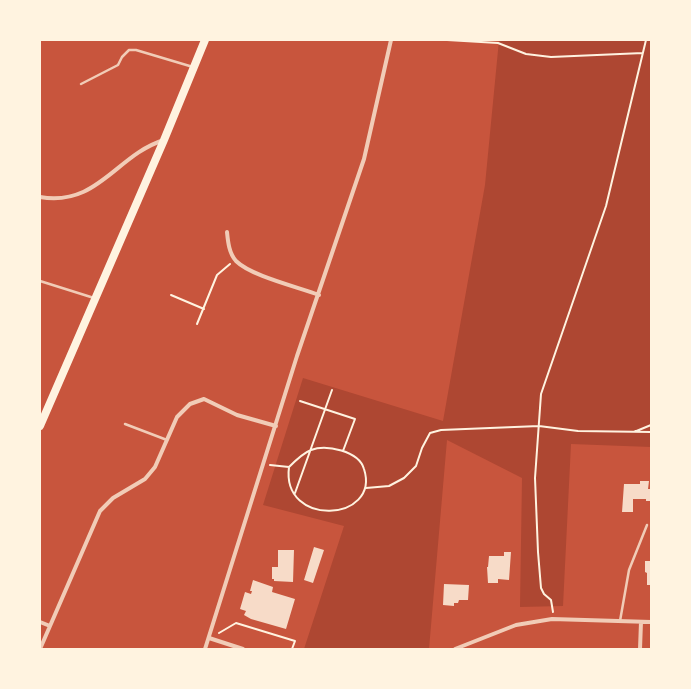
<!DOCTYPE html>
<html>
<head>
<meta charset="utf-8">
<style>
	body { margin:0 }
	#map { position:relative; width:691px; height:689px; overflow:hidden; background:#c8553d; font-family:Spectral,serif }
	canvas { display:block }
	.frame { position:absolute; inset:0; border:41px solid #fff3e0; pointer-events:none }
</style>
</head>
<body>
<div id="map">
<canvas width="691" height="689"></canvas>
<div class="frame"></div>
</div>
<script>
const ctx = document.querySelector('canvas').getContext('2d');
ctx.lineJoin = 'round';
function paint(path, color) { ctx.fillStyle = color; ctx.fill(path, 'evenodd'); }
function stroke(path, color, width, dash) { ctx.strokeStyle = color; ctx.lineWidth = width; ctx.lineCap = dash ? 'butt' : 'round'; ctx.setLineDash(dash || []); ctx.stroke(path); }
const green = new Path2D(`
	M499,40h152v407l-80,-3 -8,162 -43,1 2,-129 -75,-38 -18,209h-125l40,-123 -81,-21 40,-127 140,43 42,-236z`);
const building = new Path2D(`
	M640,481h9l-1,8h3v12h-5v-2h-13v13h-11l2,-28h16z
	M314,547l10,3 -11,33 -9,-3z
	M278,550h16l-1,32 -19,-1v-2h-2v-12h6z
	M504,552h7l-2,28 -11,-1v4h-10l-1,-16h1l1,-11h15z
	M645,561h6v24h-4v-12l-2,-1z
	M253,580l20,7 -1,5 23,7 -9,30 -35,-10 -7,-4 2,-4 -6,-2 5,-17 6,2 1,-3h-2z
	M444,584l25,1 -1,15h-9l-1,3h-4v3l-11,-1z`);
const path = new Path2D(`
	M447,40l51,3 28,11 25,3 92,-4
	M171,295l33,14
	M197,324l20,-49 13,-11
	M300,401l55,18 -12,32
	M634,432l17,-7
	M270,465l19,2c6,-6 14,-14 22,-17 15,-6 48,1 53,19 17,53 -83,59 -75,-2
	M366,488l23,-2 15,-8 12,-12 6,-18 8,-15 11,-3 98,-4 39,5 73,1
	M295,493l37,-103
	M553,612l-2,-12 -7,-6 -3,-6 -3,-36 -3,-74 6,-84 65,-188 40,-166
	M219,633l17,-10 59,18 -3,8`);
const service = new Path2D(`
	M81,84l37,-19 4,-8 7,-7h7l57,17
	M40,281l54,17
	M125,424l42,16
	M620,621l9,-51 18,-45`);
const minor = new Path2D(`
	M40,197c58,10 76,-42 124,-57
	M227,232c1,10 2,21 9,29 15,15 62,26 83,34
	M40,622l10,4
	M209,638l34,11
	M40,649l60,-138 13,-13 32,-19 10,-12 22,-50 13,-13 14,-5 33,16 39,11
	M205,649l92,-293 67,-197 27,-119
	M455,649l61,-24 36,-6 99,3
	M640,649l1,-27`);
const secondary = new Path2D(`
	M40,426l124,-286 41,-100`);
paint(green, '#ae4732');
paint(building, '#f7dbc8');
stroke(path, '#fff3e0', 2);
stroke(service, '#f1ccb7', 2.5);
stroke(minor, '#f1ccb7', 4);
stroke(secondary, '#fff3e0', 8);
</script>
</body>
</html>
